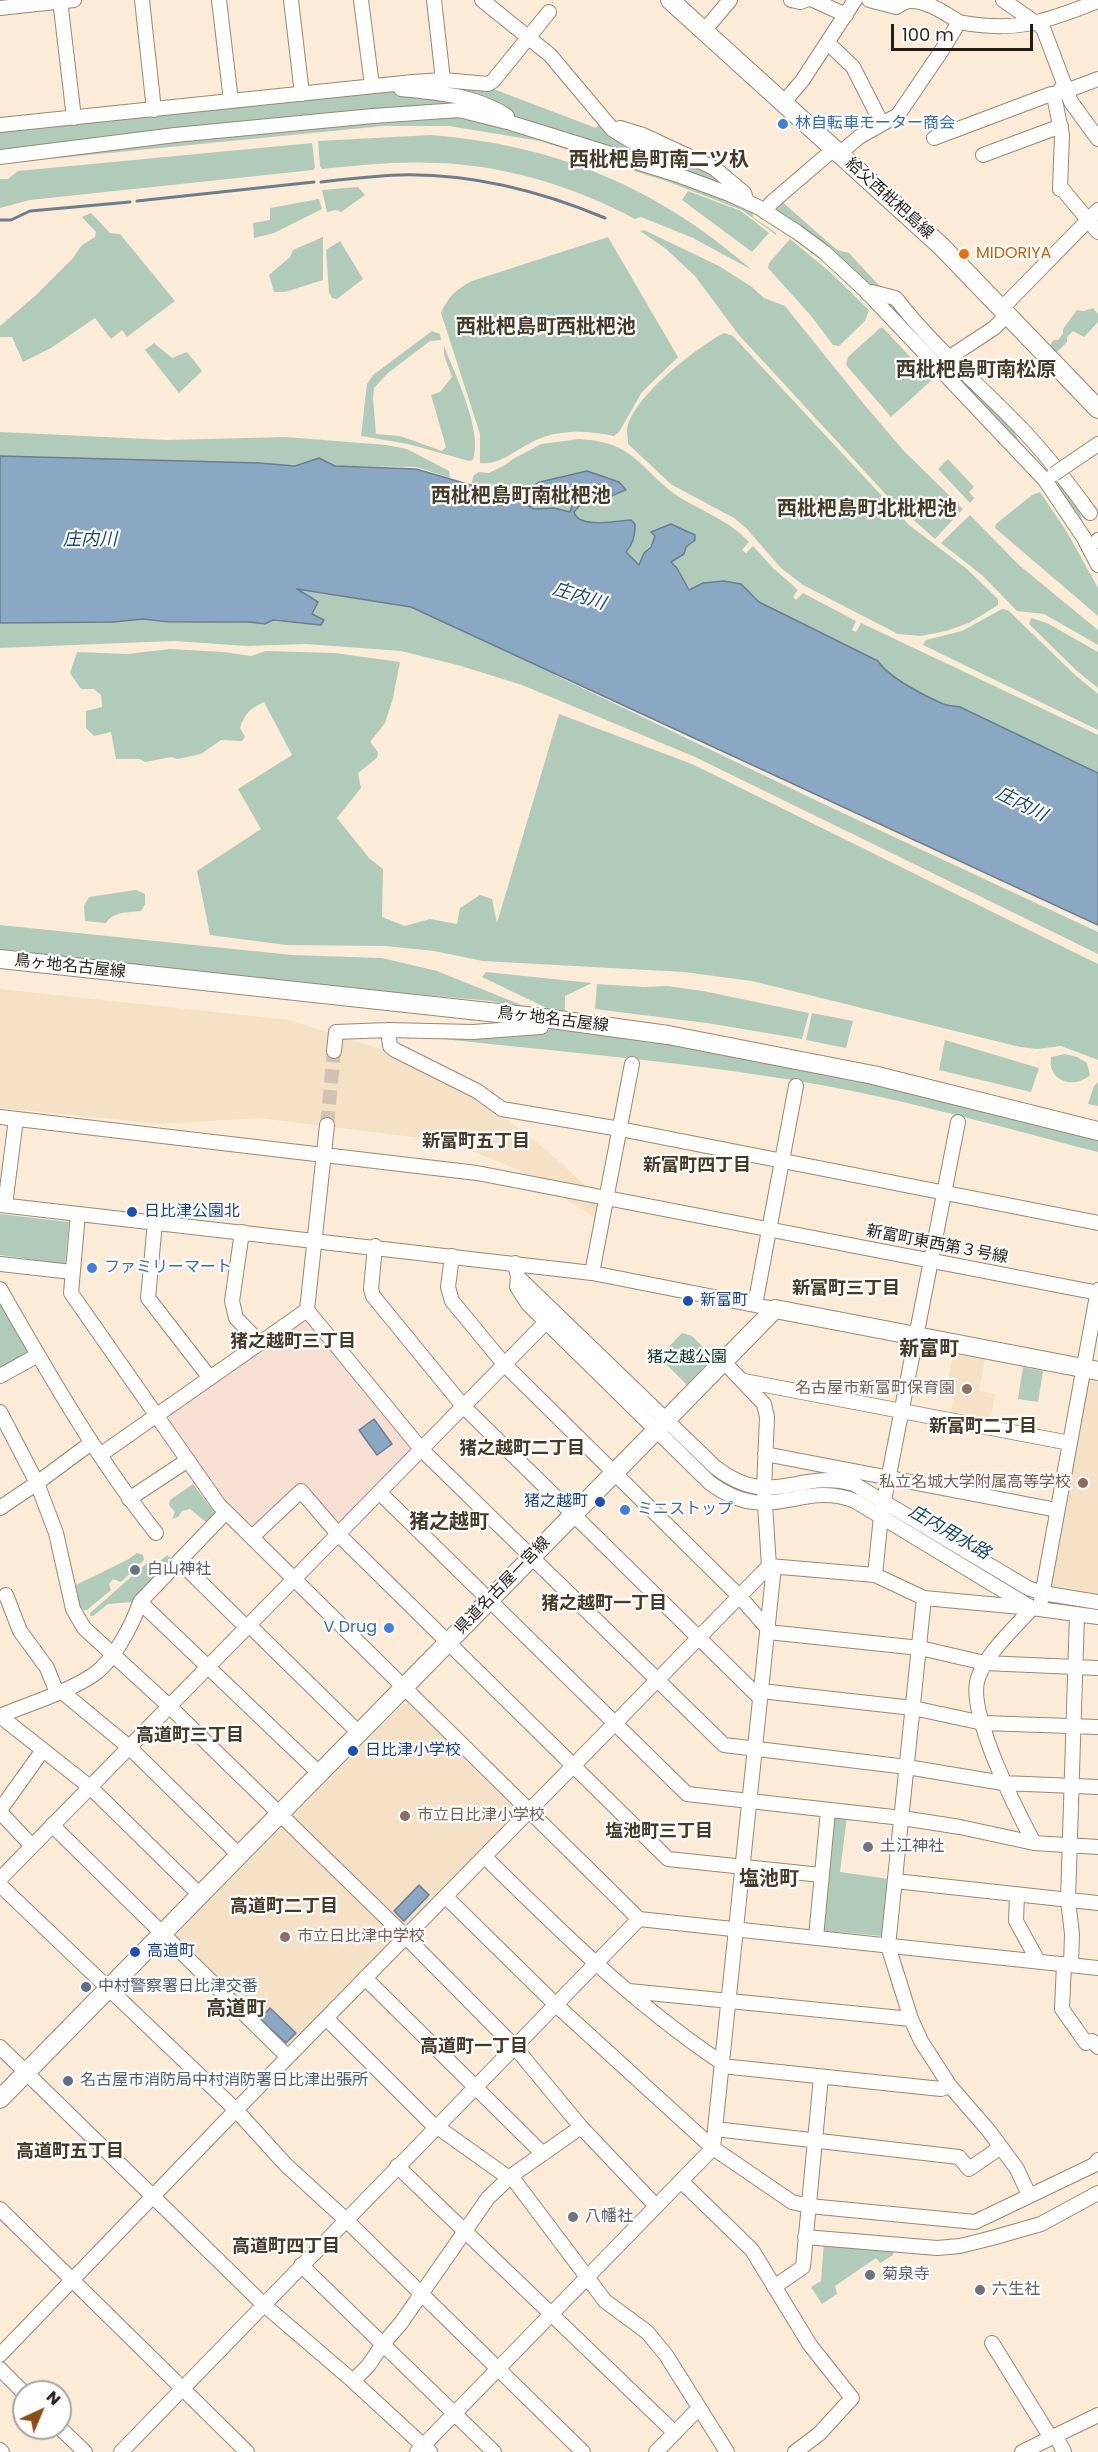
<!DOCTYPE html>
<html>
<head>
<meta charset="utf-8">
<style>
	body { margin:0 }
	#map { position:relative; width:1098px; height:2452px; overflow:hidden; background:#fcecd7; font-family:Poppins,sans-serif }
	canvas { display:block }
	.north { position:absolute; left:12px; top:2380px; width:60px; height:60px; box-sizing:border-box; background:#fff; border:2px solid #a7a5a2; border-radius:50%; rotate:44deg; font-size:16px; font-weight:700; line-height:24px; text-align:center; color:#231d16 }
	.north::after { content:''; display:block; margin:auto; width:21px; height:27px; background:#8c4c16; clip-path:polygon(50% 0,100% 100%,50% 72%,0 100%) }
	.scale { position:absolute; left:891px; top:24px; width:142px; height:27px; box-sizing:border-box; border:3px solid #231d16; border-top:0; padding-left:8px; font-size:18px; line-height:21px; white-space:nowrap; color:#231d16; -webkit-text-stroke:4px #fff; paint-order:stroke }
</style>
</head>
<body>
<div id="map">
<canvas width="1098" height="2452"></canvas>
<div class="north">N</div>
<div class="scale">100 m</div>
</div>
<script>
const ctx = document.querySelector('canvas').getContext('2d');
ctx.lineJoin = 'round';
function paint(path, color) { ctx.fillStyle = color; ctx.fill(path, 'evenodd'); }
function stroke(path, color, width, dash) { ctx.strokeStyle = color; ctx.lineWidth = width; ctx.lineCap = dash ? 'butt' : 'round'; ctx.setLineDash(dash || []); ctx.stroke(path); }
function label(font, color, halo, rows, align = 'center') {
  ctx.font = font + ' Poppins,"Noto Sans JP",sans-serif'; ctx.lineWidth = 4.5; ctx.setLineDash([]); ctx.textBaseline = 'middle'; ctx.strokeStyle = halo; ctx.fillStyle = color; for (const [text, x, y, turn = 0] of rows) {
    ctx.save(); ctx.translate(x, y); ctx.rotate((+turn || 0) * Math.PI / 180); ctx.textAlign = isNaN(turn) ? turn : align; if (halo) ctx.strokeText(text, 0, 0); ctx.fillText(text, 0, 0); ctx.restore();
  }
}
const industrial = new Path2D(`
	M308,1317l106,133 -77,76 -28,-35 -53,36 -4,-1 -26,-26 -58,-83v-4z`);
const built = new Path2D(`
	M0,989l289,31 116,37 73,39 72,57 58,53 -13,12 -74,-47 -51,-21 -49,-12 -162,-20 -96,6 -163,-16z
	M953,1354l32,5 -6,32 16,3 -5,29 -40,-7 5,-29 -8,-1z
	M1087,1380l11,2v217l-47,-10 -3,-4z
	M403,1704h5l109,107v3l-110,114h-5l-110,-111z
	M282,1827h3l111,108 -107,112 -4,1 -111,-111z`);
const green = new Path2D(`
	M410,86l78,1 108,41 4,-5 63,42 -135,-42 -15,-7z
	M378,90l78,8 23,11 -479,44v-24z
	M463,115l252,77 38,18v7l23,16v2l-34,-25 -76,-29 -126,-40 -91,-15h-66l-345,34v-3l71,-11z
	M431,135c125,10 226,52 321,135l-59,-32 -52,-21 -6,2c-60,-32 -130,-54 -198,-56 -38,-2 -76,2 -115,6l-2,-3 -2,-25z
	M632,135l57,23 39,28 -37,-12z
	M312,143l3,24 -2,3 -283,30 -30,8v-29h8l10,-8z
	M358,187l7,8 -24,17 -5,-2 -9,2 -5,-22z
	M688,191l53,20 28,22 -17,19 -70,-52z
	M319,199l3,10 -48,24 -20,5 -1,-15 17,-3v-12z
	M779,199l58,51 12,3 37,40 -17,-5 -92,-75 -3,-5z
	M91,213l19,20 10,1 55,67 -48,36 -5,-7 -11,9 -16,-21 -44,30 -28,14 -11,-25h-12v-11l36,-31 37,-37 9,-13 13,-8 1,-5 -14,-15z
	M644,230l75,36 33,21 12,11 21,8 78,97 40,47 60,59 -28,30 -44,-39 -153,-166 -43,-58 -30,-28 -25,-17z
	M323,237v43l-38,12h-11l-5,-17 21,-18 3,-7z
	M608,237l70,120 -36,35 -23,40 -5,4c-25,-5 -50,-7 -75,3 -20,7 -37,27 -59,24v-29l-39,-121c7,-16 15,-24 31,-32z
	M790,239l40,33 39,38 -4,11 -26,25 -6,-1 -21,-28 -44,-49 1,-5z
	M340,241l23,38 -26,20 -5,-1 -3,-6 -3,-42z
	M1093,308l5,6v8l-14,15 -11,-6 -6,6v5l-12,12 -6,-6 4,-8h5l5,-6v-5l14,-19 7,1z
	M880,328h3l49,52 -41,37 -45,-52 2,-8z
	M432,331l8,3 1,6 -11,1 -42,32 -14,15 -1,10 3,36 24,2 42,15 4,-4 -15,-52 9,-3 12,-15 -8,-22v-9c11,28 39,85 29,114l-4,1 -61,-17 -47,-8 6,-52 6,-9z
	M724,333l9,3 176,189 58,44 31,30v6l-29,18 -23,8 -25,5 -23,-2 -95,-49 -22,-17 -35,-40 -12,-10 -62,-33 -44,-41c0,-5 -1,-10 -1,-14 4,-32 70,-83 97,-97z
	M154,343l18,15 15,-6 15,19 -23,22 -34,-43z
	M957,367l52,55 14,27 -56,-60z
	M0,432l168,8 118,-3 100,8 21,4 42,22 1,7 -33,-11 -82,-1 -16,-8 -23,7 -296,-9z
	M579,439c15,1 30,3 44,11 20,12 34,32 53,45 25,16 53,25 73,47l-7,8 4,3 7,-7 20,22 25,22 -5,7 3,3 7,-7 53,28 -4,9 4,2 5,-9 237,112v38l-138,-66c-6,-1 -13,-1 -19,-4 -18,-8 -53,-26 -64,-42l-118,-59c-14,-20 -39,-22 -60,-18l-6,6h-3l-19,-28 5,-3 19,-24 -24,-11 -19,8 3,4c-2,9 -5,9 -10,16 -3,3 -4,10 -6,14l-13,-14 4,-4 -2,-28 -15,3 -24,-1 -11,-3 -8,-7 -16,-4 -20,1 -19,-11 -44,-13 3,-10 5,-3 10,1 16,-8 8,-6 28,-15z
	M948,459l26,28 -5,5 5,6 -4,5 -32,-34z
	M1061,478l13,16 11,35 -28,-43z
	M1040,492l27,40 31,56v28l-103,-88 1,-4 36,-29z
	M970,515l49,50 79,65v15l-54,-31 -27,-3 -34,-35 -42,-33z
	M295,589l127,19 121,55 12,12 277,133 266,124v22l-403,-197 -173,-72 -61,-19 -60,-15 -95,-7 -59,2 -73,-5 -174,7v-25l112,-1 30,-3 26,4 81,-1 16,3 8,-4 48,4 -9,-11 6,-12z
	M1002,609l6,1 66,64 24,20v36l-175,-85 3,-5 36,-9z
	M1031,618l16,5 51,29v36l-22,-18 -47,-46z
	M170,649l54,3 27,4 15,-5 69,2 65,9 -7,36 -8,25 -15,19 8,10 -1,6 -19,15 3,15 -24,30 32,40 14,11 -1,48 23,9 25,-7 27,5 3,-16 20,-13 12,4 5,24 62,-209 133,50 406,200v96l-37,-14 -24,3 -17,-2 -268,-66 -68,-9 -201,-11 -49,-10 -49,-5 -99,-1 -76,-10 -13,-64 64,-42 -23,-40 54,-34 -28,-53c-14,7 -19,11 -24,26l5,9 -3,4 -21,-1 -20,14 -23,5 -7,-2 -26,5 -5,-3h-24l-5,-27 -17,4 -8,-8v-17l16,-4 -1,-12 -7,-6h-13l-11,-16 7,-21 50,2z
	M136,890l9,4v10l-4,7c-14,2 -27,0 -35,12l-21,-2 -1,-15 5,-9z
	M0,925l292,30 90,3 55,13 97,39 -43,-9 -219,-20 -272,-28z
	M486,972l106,11 -27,13v18h-6l-77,-37z
	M597,984l47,3 24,-1 35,5 106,22 -7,26 -95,-16 -112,-14z
	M812,1013l41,8 -7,27 -40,-8z
	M559,1026c182,21 361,66 539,108v18c-105,-27 -211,-58 -319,-74 -126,-20 -252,-29 -379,-44h73l75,-4z
	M945,1040l94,28 -8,24 -92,-22z
	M1065,1054l12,3 10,6 3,12c-16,15 -43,6 -39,-18z
	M1098,1082v24l-10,-2 6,-18z
	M0,1214l69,8 -4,42 -65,-9z
	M0,1297l32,56 -32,18z
	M682,1333l10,3 21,21 -26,28 -28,-28z
	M1023,1367l20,4 -5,31 -20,-3z
	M193,1484l21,28 1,3 -8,8 -17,-14 -8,2 -4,6 -6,2 3,-7 -6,-7 1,-5z
	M137,1553l6,2 1,5 -23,22 -8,-3 -4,5 2,6 -24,20h-3l-6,-5 -4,-18 2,-2 51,-25z
	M167,1555l6,4 -40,43 -25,2 -15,12h-3v-3l57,-50 10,1z
	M834,1815l13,1 -7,56 49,7 -6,57 -60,-5z
	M824,2241l69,7v7l-13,8 -4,-5 -41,28 2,8 -15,10 -11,-17 10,-6z`);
const water = new Path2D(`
	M0,456l259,7 36,3 24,-8 16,8 81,3 99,29 19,11 20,-1 16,4 3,-9 -2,-3 -37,-9 -6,2 -1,-4 13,-7 47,-11 32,11 7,8c-16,5 -29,16 -46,15l-6,7c4,17 44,9 57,8l4,4c0,12 -2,20 -9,28l13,13 5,-12 7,-6 4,-11 -4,-4 20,-8 24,11v5l-9,7 -2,7 -13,8 6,6 12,22 14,-7 21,-2 17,3 18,18 119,59c10,16 45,34 63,42 6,3 13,3 19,4l138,66v152l-687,-318 -114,-18 21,13 -6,12 12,6 -3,5 -48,-5 -8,4 -16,-2h-81l-25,-3 -30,3 -113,1z
	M374,1419l18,25 -15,11 -18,-25z
	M419,1885l10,10 -25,26 -10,-10z
	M270,2008l26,25 -10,10 -26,-24z`);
const stream = new Path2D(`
	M321,182c26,-3 52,-6 78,-7 72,-2 141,16 206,43
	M137,201l177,-19
	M0,220h11l19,-9 100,-9
	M692,1454c20,20 39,36 67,41`);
const minorTunnel = new Path2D(`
	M327,1125l7,-74`);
const minor = new Path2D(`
	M60,0l14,118
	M142,0l12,110
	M219,0l12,101
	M291,0l11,94
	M361,0l11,86
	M434,0l9,80
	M482,0l68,55 63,75 43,26 13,10 5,6
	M791,0l9,2 6,-2
	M813,0l33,15
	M869,0l27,7c4,-2 8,-5 13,-6 17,-1 36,12 50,21
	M1003,0l40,28 28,74 27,37
	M0,8l74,-8
	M704,31l26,-31
	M828,43l25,24 29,57
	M1064,86l-10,10 8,39 -2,54 3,1 35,42
	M401,89c37,4 74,6 106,27
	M1066,91l32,-12
	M783,103l19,-22 53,-81
	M0,125l413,-43 30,-2 45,4 5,-3 56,-69
	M620,128l23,7 71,33 30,25 2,6
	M934,138l117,-44h4
	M839,154l20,-17 39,-22 44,-65 17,-28c56,11 87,0 139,-21
	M983,155l78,-29
	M0,157l175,-22 198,-19 86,-6 52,13 164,51 54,20 29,13 39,25 27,20 41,38 180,190 39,58 14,27
	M765,212l6,-9 63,-54
	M868,294l4,-2 23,6 3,3c34,44 77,80 116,120 28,28 52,59 76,92
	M1002,308l96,-98
	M950,357l44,-29 14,-14
	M1082,455l16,-11
	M1098,540v1
	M388,1030l2,16 5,4 82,41 25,18 118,20 478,94
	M334,1051l2,-19 52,-2 85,2 68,-5 3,-9
	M0,1117l477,56 621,120
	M327,1125l-20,185 114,139 303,296 183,22 96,16 95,4
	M0,1205l592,68 183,36
	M5,1205l11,-86
	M78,1214l-7,79 148,212 420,414 459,49
	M155,1222l-7,76 62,80
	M242,1232l-10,69 4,17 24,25
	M375,1246l-4,43 2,7 90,110 297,292
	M452,1256l-4,31 4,14 52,63 236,233 28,32
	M515,1263l3,14 197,190c56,44 83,1 139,17l174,104 14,5 56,9
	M0,1264l72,8
	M592,1273l40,-209
	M518,1277l-1,10 11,17 182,179c61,45 90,-4 145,18l177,107
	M0,1289c48,84 96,168 156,244
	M755,1305l41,-219
	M0,1376l38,-21
	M744,1381l326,62
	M0,1412l37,71 19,50 17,76 11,19 85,78 237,231 108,109 67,81 75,79
	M765,1454l292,56
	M100,1455l207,-145
	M379,1492l308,302 215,24 58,9 74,16
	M129,1499l59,-39
	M0,1508l37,-25 54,-40
	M252,1537l49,-46 37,43 330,325 153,16
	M179,1561l67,66
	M769,1566l106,9 49,23 108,10 66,9
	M875,1575l6,-59 77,-394
	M6,1595l14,36 27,37 10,25
	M924,1598l-36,348 23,73 10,22 29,45 39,45 28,38 12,26
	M1041,1601l57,-311
	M140,1602l86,-90
	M1032,1608c-18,21 -44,43 -54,70 -12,33 39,133 56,165l64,4
	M249,1625l110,108
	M768,1632l152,16 65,15 113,5
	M61,1691l68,56 110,108
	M761,1691l152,17 70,15 115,4
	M0,1716c30,-13 66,-23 93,-41 20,-13 40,-51 47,-73l179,171
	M0,1716l90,71 110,108
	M0,1810l43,-60
	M0,1812l32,34
	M52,1825l236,232
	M485,1857c75,74 149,147 237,206
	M0,1879l546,-557
	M895,1881l203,22
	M0,1885l236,225 50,55 59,54 238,233
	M1017,1895l-1,26 22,40
	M446,1897l109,107 158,144 79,54 17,4 166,16 119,-57 4,-5
	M816,1937l12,-126
	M1064,1964l-2,45 24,34 6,-2 6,6
	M1071,1965l1,-31 -4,-34 9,-286
	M365,1978l178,176
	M629,1991l282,28
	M326,2018l109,109
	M0,2047l263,257 90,77 77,71
	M722,2066l219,23 9,-3
	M436,2126l73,52
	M715,2129l244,28 10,12 32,-22
	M397,2166l278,267
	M511,2176l94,125 42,31 19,23 61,97
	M681,2181l71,69 58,95 42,53 -33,36 -24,18
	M0,2209l247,243
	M805,2237l132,11 23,-2 32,-8 49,-14 57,-31
	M301,2265l193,187
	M774,2287l29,-20 18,-190
	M992,2343l59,95
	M0,2355l236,-245 533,-544 -5,-77 3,-72 -3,-13 -41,-43
	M0,2369l24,24
	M353,2381l15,-15 15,-22 18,-21 87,-125 23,-22 70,-49
	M60,2428l25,24
	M1056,2436l8,16
	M0,2450l2,2
	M121,2452l518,-533
	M417,2452l296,-304 61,-582
	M656,2452l43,-44
	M1022,2452l76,-37`);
const major = new Path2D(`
	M670,0l271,246 157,163
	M0,959l544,59 124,17 205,40 225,56
	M0,2099l775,-790 323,62`);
const minorBridge = new Path2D(`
	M1054,474l28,-19`);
const markers = [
	[783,124,6,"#3f7fe0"],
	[964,254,6,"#e8710a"],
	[132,1212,6,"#1a4fb4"],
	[92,1268,6,"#3f7fe0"],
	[688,1301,6,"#1a4fb4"],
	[967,1389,6,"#8d6e63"],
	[1083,1483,6,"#8d6e63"],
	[600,1502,6,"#1a4fb4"],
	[625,1510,6,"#3f7fe0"],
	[135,1570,6,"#6b7280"],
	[389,1628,6,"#3f7fe0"],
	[353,1751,6,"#1a4fb4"],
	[405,1816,6,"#8d6e63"],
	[868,1847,6,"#6b7280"],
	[285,1937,6,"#8d6e63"],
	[135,1952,6,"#1a4fb4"],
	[86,1987,6,"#5c6f8a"],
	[68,2081,6,"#5c6f8a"],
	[573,2217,6,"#6b7280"],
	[870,2275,6,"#6b7280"],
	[980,2290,6,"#6b7280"]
];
const shopNames = [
	["林自転車モーター商会",795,124],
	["ファミリーマート",104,1268],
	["ミニストップ",637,1510],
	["V Drug",377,1628,"right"]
];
const streetNames = [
	["給父西枇杷島線",889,199,42],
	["鳥ヶ地名古屋線",70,967,6],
	["鳥ヶ地名古屋線",553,1020,7],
	["新富町東西第３号線",937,1245,11],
	["県道名古屋一宮線",503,1586,-46]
];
const foodNames = [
	["MIDORIYA",976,254]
];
const transitNames = [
	["日比津公園北",144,1212],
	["新富町",700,1301],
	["猪之越町",588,1502,"right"],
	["日比津小学校",365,1751],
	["高道町",147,1952]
];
const parkNames = [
	["猪之越公園",687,1358]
];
const educationNames = [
	["名古屋市新富町保育園",955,1389],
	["私立名城大学附属高等学校",1071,1483],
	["市立日比津小学校",417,1816,"left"],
	["市立日比津中学校",297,1937,"left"]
];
const worshipNames = [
	["白山神社",147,1570],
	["土江神社",880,1847],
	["八幡社",585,2217],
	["菊泉寺",882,2275],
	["六生社",992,2290]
];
const serviceNames = [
	["中村警察署日比津交番",98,1987],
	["名古屋市消防局中村消防署日比津出張所",80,2081]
];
const waterNames = [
	["庄内川",90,540],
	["庄内川",579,597,17],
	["庄内川",1021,805,27],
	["庄内用水路",949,1533,30]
];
const neighbourhoodNames = [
	["新富町五丁目",476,1142],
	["新富町四丁目",697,1166],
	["新富町三丁目",846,1289],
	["猪之越町三丁目",293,1342],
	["新富町二丁目",983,1427],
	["猪之越町二丁目",522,1449],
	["猪之越町一丁目",604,1604],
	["高道町三丁目",190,1736],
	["塩池町三丁目",659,1832],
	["高道町二丁目",284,1907],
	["高道町一丁目",474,2047],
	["高道町五丁目",70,2152],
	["高道町四丁目",286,2247]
];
const quarterNames = [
	["西枇杷島町南二ツ杁",659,161],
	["西枇杷島町西枇杷池",546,328],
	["西枇杷島町南松原",976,371],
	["西枇杷島町南枇杷池",521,497],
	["西枇杷島町北枇杷池",867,510],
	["新富町",929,1350],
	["猪之越町",449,1523],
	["塩池町",769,1880],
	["高道町",236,2010]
];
paint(industrial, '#f7dfd4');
paint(built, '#f5e1c5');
paint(green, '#b1cbbb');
paint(water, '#8aa8c3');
stroke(water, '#6b7e8f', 1.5);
stroke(stream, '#6b7e8f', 3);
stroke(minorTunnel, '#d1c3b0', 14, [14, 7]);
stroke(minor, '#978975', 16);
stroke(major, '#978975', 20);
stroke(minor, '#fff', 14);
stroke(major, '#fff', 18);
stroke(minorBridge, '#978975', 16, []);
stroke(minorBridge, '#fff', 14);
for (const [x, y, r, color] of markers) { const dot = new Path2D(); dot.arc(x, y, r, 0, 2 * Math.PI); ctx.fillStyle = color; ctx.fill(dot); stroke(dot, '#fff', 2); }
label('16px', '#366cbe', '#fff', shopNames, 'left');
label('16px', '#231d16', '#fff', streetNames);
label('16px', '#c56008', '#fff', foodNames, 'left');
label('16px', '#164399', '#fff', transitNames, 'left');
label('16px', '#00331d', '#fff', parkNames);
label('16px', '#785e54', '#fff', educationNames, 'right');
label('16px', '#5b616d', '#fff', worshipNames, 'left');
label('16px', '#4e5e75', '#fff', serviceNames, 'left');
label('italic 18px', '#18476d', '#fff', waterNames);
label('bold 18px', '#463a28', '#fff', neighbourhoodNames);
label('bold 20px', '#463a28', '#fff', quarterNames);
</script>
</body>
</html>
